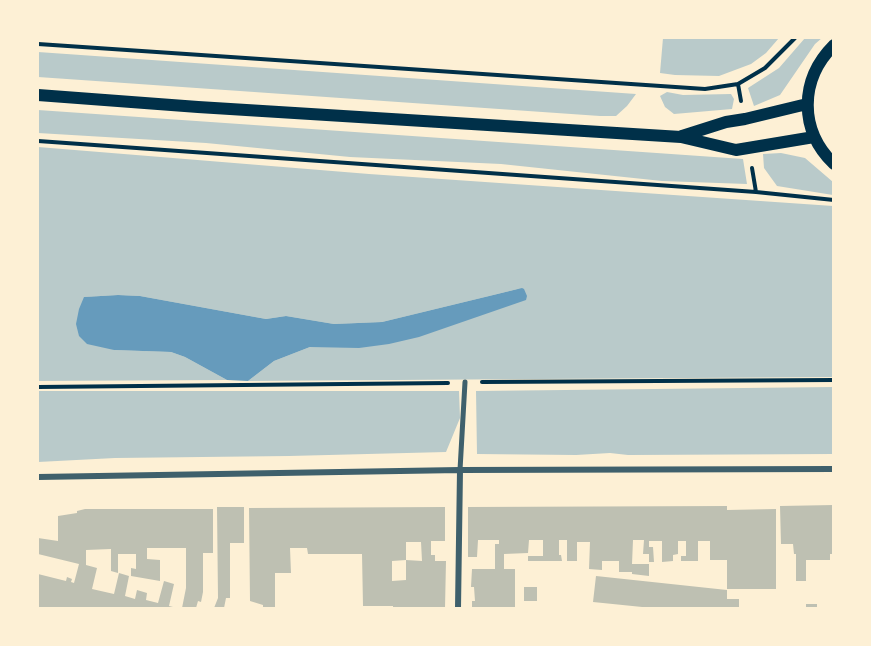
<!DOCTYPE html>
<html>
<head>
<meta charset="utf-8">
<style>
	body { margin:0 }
	#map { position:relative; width:871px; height:646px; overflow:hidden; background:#fdf0d5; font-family:Georgia,serif }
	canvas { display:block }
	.frame { position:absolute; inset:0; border:39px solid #fdf0d5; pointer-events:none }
</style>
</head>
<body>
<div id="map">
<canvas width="871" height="646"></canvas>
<div class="frame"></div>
</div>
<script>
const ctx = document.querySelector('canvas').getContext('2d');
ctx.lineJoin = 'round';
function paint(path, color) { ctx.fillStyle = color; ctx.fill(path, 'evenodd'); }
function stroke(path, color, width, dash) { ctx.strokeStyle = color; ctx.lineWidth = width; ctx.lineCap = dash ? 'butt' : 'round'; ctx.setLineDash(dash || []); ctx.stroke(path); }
const green = new Path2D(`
	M663,38h116l-13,15 -15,11 -32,12 -44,-1 -15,-2z
	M805,38h17l-7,6 -35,51 -26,11 -6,-18 31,-20z
	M38,52l598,42 -9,12 -11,10h-16l-562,-39z
	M667,92l16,3 48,-1 3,5 -2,10 -58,5 -9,-7 -5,-11z
	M38,110l705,49 4,25 -85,-3 -161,-17 -151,-7 -144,-14 -168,-10z
	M38,147l331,27 464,32v171l-585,4 26,-20 36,-14 212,-59 -140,34 -48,2 -48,-8 -20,3 -126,-23 -22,-1 -34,2 30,53 57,2 14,5 42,23 -189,1z
	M781,153l24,5 28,24v13l-56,-9 -13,-18 -1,-14z
	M833,387v67l-205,1 -18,-2 -34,2 -99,-1 -1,-63z
	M38,391h421l1,27 -14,34 -157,4 -174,2 -77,4z`);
const water = new Path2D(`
	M522,288l2,1 3,7 -1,4 -107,37 -30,7 -30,4 -49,-1 -36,14 -26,20 -21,-1 -42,-23 -14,-5 -57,-2 -27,-6 -8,-8 -3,-12 3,-15 5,-12 34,-2 22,1 126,23 20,-3 48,8 48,-2z`);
const building = new Path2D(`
	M834,505v49h-4v6h-24v21h-10v-27h-2l-1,-10h-12l-1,-38z
	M727,506v4l49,-1v80h-49v-29h-17v-19h-12v20h-17v-5h5v-15h-8v13l-5,1v6l-11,1v-21h-13v6h4l1,15h-5v-8h-6l1,-14h-11l-1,24h17v12l-17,-2v-2h-13v-11h-17v9l-13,-1 1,-27h-13v19h-10v-21h-8v15h2l1,6h-34v-5h15v-16h-14l-1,13 -24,1v15h11v39h-43v-7h3l-1,-14h-3l1,-18h23v-25h4v-4h-21l-1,17h-9v-50z
	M217,507h27v36h-14v55h-4l-2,10h-10l4,-10z
	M445,507v34h-14v14h4v6h11l-1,47h-52v-2h-30l-1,-52h-54l-1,-6h-17l1,25h-16v35h-12v-3l-13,-4 -1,-93zM406,542h15l1,19 -16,-1v20l-14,1v-20l14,-1z
	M85,509h128v44h-10v39l-2,10 -3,-1 -2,7h-14l4,-20v-40h-39v11l13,1v21l-29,-5v-8l5,1v-15h-18v19l-7,-2v-22l-25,1v15l11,3 -5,21 22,5 5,-21 10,3 -4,20 10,3 2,-9 10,3 -1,7 12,3 6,-22 10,3 -5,22 8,2h-139v-34l28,7 1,-4 5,2 -1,3 3,1 5,-19 -41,-10v-16l20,3v-25l19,-3v-2z
	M596,576l131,14v9h12v9h-87l-59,-6z
	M524,587h13v14h-13z
	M806,604h11v4h-11z`);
const path = new Path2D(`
	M38,44l667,45 33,-5 27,-16 30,-30
	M738,84l3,17
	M38,141l718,51 78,8
	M752,168l4,24
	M482,382l352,-2
	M38,387l410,-4`);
const pedestrian = new Path2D(`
	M460,470l5,-88`);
const minor = new Path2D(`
	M38,477l422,-7 374,-1
	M458,608l2,-138`);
const secondary = new Path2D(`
	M834,45c-35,35 -35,85 0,119
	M38,95l160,12 483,30 55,13 78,-13
	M682,136l44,-14 19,-3 62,-15`);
paint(green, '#b9caca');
paint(water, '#669bbc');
paint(building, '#bec0b2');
stroke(path, '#003049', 4);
stroke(pedestrian, '#3f606c', 5);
stroke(minor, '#3f606c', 6);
stroke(secondary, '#003049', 12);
</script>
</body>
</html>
